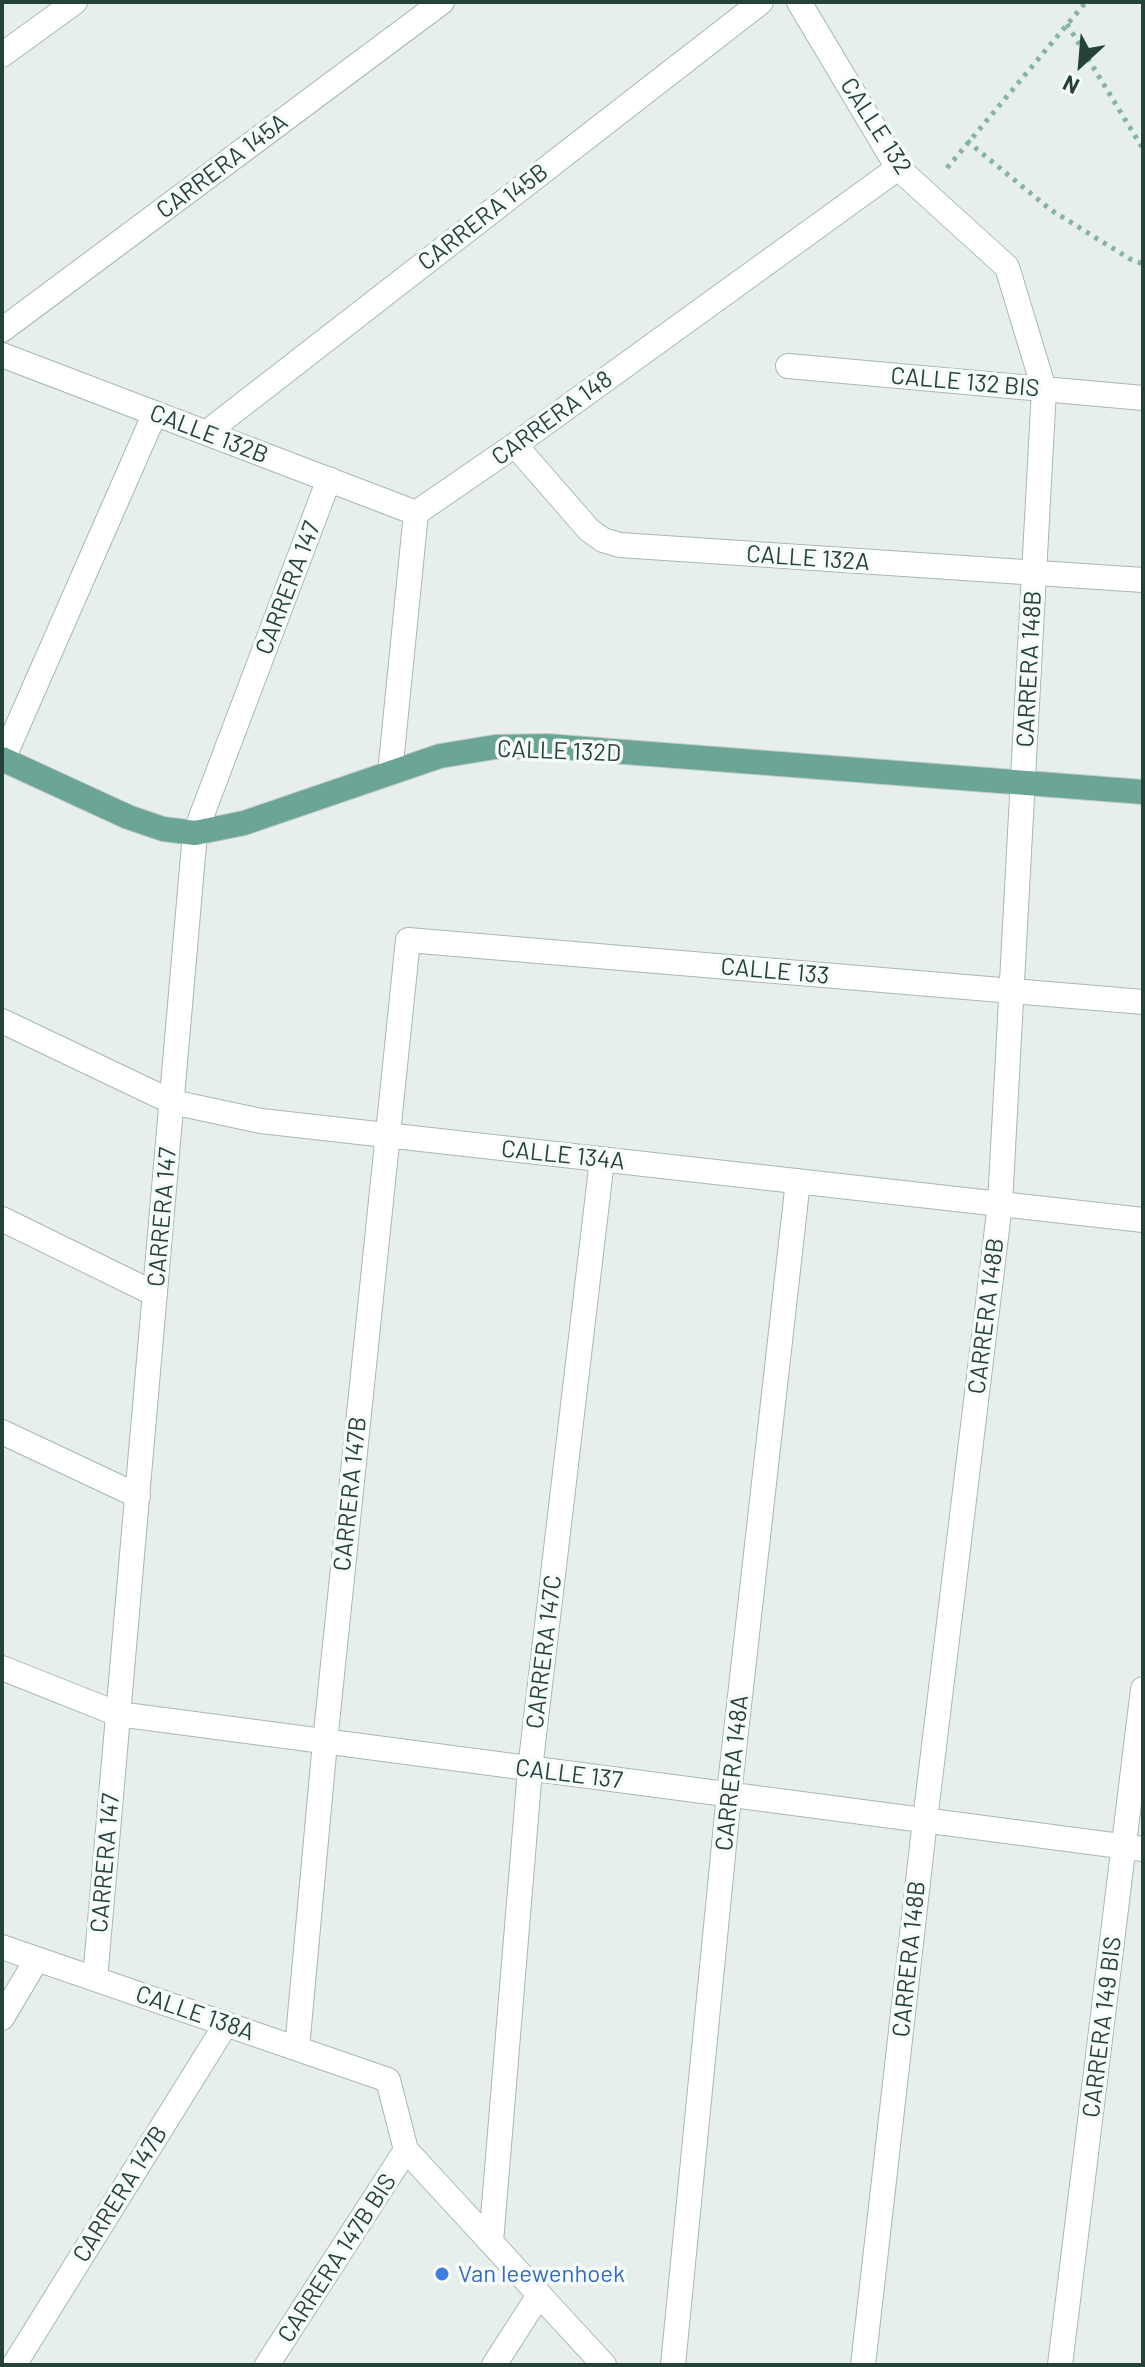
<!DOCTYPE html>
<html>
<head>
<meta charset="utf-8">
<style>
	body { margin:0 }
	#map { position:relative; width:1145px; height:2367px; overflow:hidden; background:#e6efeb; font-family:Barlow,sans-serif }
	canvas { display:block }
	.frame { position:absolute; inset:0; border:4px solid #24423a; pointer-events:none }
	.north { position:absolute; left:1041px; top:24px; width:80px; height:80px; -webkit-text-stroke:6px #f7fbf9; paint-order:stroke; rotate:206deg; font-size:22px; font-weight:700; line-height:32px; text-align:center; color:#24423a }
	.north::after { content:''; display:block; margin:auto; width:28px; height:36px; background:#24423a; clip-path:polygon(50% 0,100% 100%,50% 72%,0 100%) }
</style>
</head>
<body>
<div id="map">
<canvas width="1145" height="2367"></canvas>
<div class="frame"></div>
<div class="north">N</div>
</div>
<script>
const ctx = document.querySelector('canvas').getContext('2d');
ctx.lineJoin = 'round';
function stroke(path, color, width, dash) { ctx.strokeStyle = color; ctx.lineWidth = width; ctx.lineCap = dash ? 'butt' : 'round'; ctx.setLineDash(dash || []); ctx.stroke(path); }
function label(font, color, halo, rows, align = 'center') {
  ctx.font = font + ' Barlow,sans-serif'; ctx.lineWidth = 7; ctx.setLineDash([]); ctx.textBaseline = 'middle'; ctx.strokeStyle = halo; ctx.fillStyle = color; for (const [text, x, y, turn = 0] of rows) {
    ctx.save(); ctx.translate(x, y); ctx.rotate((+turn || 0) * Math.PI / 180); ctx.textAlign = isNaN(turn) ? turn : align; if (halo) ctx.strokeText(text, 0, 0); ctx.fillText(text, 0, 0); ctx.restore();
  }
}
const path = new Path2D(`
	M1067,24l76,125
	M967,141l84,69 79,49 13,5
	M947,168l139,-166`);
const minor = new Path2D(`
	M799,2l99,166 109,99 37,122 -44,815 -75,616 -62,545
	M2,55l73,-53
	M2,330l440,-328
	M2,355l414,158
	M788,366l355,32
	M206,433l555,-431
	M515,445l74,85 14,10 17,5 523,35
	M3,759l152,-346
	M390,773l26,-260 99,-68 383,-277
	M2,1021l170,81 89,19 882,99
	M2,1219l153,75
	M2,1432l136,64
	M2,1668l116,46 1025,135
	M2,1947l386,133 18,70 198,215
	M95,1979l100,-1146 134,-354
	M2,2018l35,-59
	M297,2048l28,-306 83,-802 735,62
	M491,2242l39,-473 72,-609
	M14,2365l212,-341
	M267,2365l139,-215
	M494,2365l45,-70
	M673,2365l56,-571 69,-613
	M1060,2365l83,-676`);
const major = new Path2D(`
	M2,759l126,58 35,12 32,4 49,-10 196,-67 55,-9 52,-1 596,46`);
const markers = [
	[442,2274,8,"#3f7fe0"]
];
const streetNames = [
	["CALLE 132",876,126,57],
	["CARRERA 145A",222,166,-37],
	["CARRERA 145B",483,217,-38],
	["CALLE 132 BIS",965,382,5],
	["CARRERA 148",552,418,-36],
	["CALLE 132B",209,434,21],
	["CALLE 132A",808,558,4],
	["CARRERA 147",288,588,-69],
	["CARRERA 148B",1029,669,-87],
	["CALLE 132D",559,751,2],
	["CALLE 133",775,971,5],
	["CALLE 134A",563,1155,6],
	["CARRERA 147",162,1217,-85],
	["CARRERA 148B",986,1316,-83],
	["CARRERA 147B",350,1494,-84],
	["CARRERA 147C",544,1652,-83],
	["CARRERA 148A",732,1773,-84],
	["CALLE 137",569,1774,7],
	["CARRERA 147",105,1863,-85],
	["CARRERA 148B",909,1959,-84],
	["CALLE 138A",195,2013,19],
	["CARRERA 149 BIS",1102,2027,-83],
	["CARRERA 147B",120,2194,-58],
	["CARRERA 147B BIS",337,2258,-57]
];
const shopNames = [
	["Van leewenhoek",458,2274]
];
stroke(minor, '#a8b8b2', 26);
stroke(major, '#c2cac8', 26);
stroke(path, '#86b3a5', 5, [4, 6]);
stroke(minor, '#fff', 24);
stroke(major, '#6aa596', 24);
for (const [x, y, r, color] of markers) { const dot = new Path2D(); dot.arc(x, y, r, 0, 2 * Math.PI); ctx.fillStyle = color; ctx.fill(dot); stroke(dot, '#f7fbf9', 3); }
label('24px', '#24423a', '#f7fbf9', streetNames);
label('24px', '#366cbe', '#f7fbf9', shopNames, 'left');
</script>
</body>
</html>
